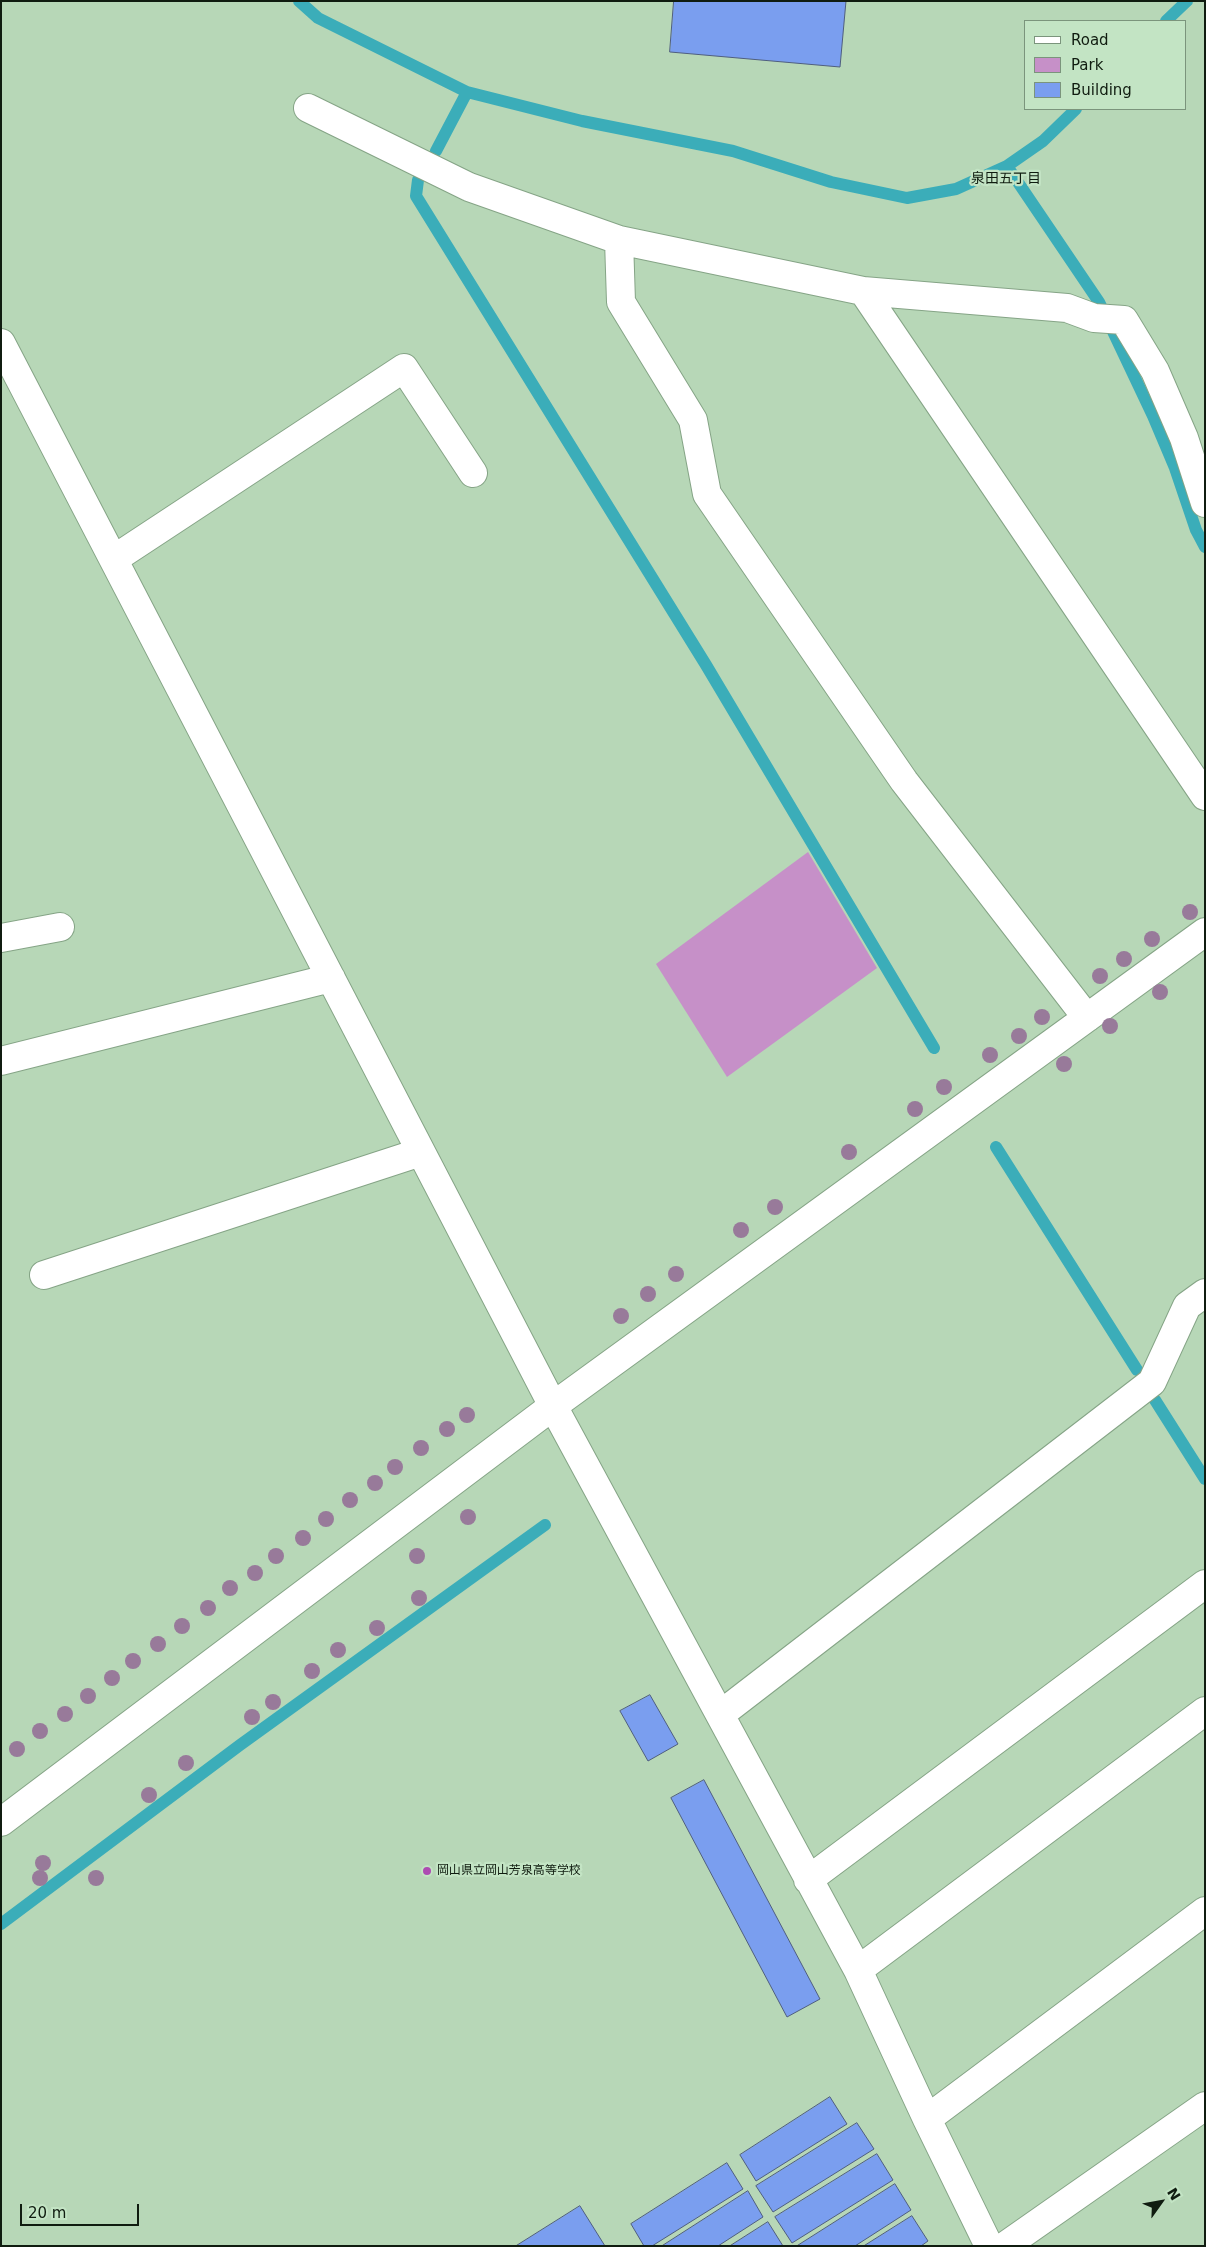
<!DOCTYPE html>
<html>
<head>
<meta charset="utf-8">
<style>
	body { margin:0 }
	#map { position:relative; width:1206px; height:2247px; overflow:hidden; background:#b7d7b7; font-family:"DejaVu Sans",sans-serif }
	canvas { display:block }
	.frame { position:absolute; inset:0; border:2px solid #101c10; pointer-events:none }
	.legend { position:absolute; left:1024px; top:20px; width:162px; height:90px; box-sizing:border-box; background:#c3e4c4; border:1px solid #7b947c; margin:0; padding:6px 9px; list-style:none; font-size:15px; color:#101c10 }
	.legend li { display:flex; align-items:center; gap:10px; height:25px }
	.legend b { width:25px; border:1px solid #7b947c }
	.north { position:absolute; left:1136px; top:2177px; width:50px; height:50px; -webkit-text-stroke:4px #c3e4c4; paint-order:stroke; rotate:58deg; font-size:14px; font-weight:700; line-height:20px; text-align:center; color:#101c10 }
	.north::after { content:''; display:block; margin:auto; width:18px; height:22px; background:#101c10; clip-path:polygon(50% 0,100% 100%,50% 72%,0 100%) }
	.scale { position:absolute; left:20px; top:2204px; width:119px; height:22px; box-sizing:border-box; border:2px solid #101c10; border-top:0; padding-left:6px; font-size:15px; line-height:18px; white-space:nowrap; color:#101c10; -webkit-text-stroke:4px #c3e4c4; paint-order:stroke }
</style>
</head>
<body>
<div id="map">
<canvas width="1206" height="2247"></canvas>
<div class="frame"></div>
<ul class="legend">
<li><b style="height:6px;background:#fff"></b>Road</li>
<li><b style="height:14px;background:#c690c8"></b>Park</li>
<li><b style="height:14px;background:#7a9eef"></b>Building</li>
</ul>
<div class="north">N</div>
<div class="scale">20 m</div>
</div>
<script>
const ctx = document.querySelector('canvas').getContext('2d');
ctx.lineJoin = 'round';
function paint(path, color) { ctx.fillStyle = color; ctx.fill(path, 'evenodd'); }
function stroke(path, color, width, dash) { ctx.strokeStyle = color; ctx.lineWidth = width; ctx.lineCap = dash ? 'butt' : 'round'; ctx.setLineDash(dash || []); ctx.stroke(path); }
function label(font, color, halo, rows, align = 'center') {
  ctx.font = font + ' "DejaVu Sans","Noto Sans JP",sans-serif'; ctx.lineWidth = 4.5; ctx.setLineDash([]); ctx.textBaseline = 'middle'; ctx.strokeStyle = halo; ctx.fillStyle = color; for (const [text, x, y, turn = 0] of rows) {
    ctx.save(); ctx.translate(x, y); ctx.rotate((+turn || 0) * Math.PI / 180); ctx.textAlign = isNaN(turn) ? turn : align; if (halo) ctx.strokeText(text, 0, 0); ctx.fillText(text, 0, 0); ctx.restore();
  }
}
const green = new Path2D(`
	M808,852l69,116 -150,109 -71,-113z`);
const stream = new Path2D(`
	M299,1l19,17 149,74 115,29 151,30 98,31 76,16 49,-9 51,-23 36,-25 33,-32
	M1166,21l21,-20
	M436,151l31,-59
	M1007,166l92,136 54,114 22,52 21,62 9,17
	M418,180l-2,16 290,469 228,383
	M996,1147l141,223
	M1155,1400l50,79
	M1,1924l239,-179 305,-220`);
const building = new Path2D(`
	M674,1h172l-6,66 -170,-15z
	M650,1695l28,49 -30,17 -28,-50z
	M704,1780l116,219 -33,18 -116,-219z
	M830,2097l17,27 -91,57 -16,-26z
	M857,2123l17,26 -101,63 -17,-26z
	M877,2154l16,26 -101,63 -17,-26z
	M727,2163l16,26 -91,57h-8l-13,-22z
	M895,2184l16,26 -56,36h-58z
	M748,2191l15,26 -45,29h-56z
	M580,2206l25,40h-89z
	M912,2216l16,25 -7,5h-57z
	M768,2222l15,24h-53z`);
const minor = new Path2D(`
	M308,108l161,79 150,53 244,51 204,17 27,10 30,2 31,51 29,67 21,65
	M619,240l2,62 72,118 14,74 197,287 183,237
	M863,291l342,505
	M1,343l552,1063 305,564 69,149 62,127
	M114,559l290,-191 69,105
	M1,938l59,-11
	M1,1061l330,-83
	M44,1275l377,-123
	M721,1714l431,-332 35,-76 18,-13
	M1,1822l552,-416 652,-474
	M808,1880l397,-296
	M858,1970l347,-259
	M927,2119l278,-208
	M1005,2246l200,-140`);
const trees = [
	[1190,912],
	[1152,939],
	[1124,959],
	[1100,976],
	[1160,992],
	[1042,1017],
	[1110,1026],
	[1019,1036],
	[990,1055],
	[1064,1064],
	[944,1087],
	[915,1109],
	[849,1152],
	[775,1207],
	[741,1230],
	[676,1274],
	[648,1294],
	[621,1316],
	[467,1415],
	[447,1429],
	[421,1448],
	[395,1467],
	[375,1483],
	[350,1500],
	[468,1517],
	[326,1519],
	[303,1538],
	[276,1556],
	[417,1556],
	[255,1573],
	[230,1588],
	[419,1598],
	[208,1608],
	[182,1626],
	[377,1628],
	[158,1644],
	[338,1650],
	[133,1661],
	[312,1671],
	[112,1678],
	[88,1696],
	[273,1702],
	[65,1714],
	[252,1717],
	[40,1731],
	[17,1749],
	[186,1763],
	[149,1795],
	[43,1863],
	[40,1878],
	[96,1878]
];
const markers = [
	[427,1871,5,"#ad4bb2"]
];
const poiNames = [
	["岡山県立岡山芳泉高等学校",437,1871]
];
const neighbourhoodNames = [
	["泉田五丁目",1006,179]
];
paint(green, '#c690c8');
stroke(stream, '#3badb9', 12);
paint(building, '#7a9eef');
stroke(building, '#4f5e7e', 1);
stroke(minor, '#85a486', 30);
stroke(minor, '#fff', 28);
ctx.fillStyle = '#987a9a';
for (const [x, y] of trees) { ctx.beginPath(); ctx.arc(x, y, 8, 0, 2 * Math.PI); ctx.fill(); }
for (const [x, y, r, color] of markers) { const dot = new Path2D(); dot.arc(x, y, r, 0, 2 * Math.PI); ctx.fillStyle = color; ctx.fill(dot); stroke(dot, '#c3e4c4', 2); }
label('12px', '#101c10', '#c3e4c4', poiNames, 'left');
label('14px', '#101c10', '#c3e4c4', neighbourhoodNames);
</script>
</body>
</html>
